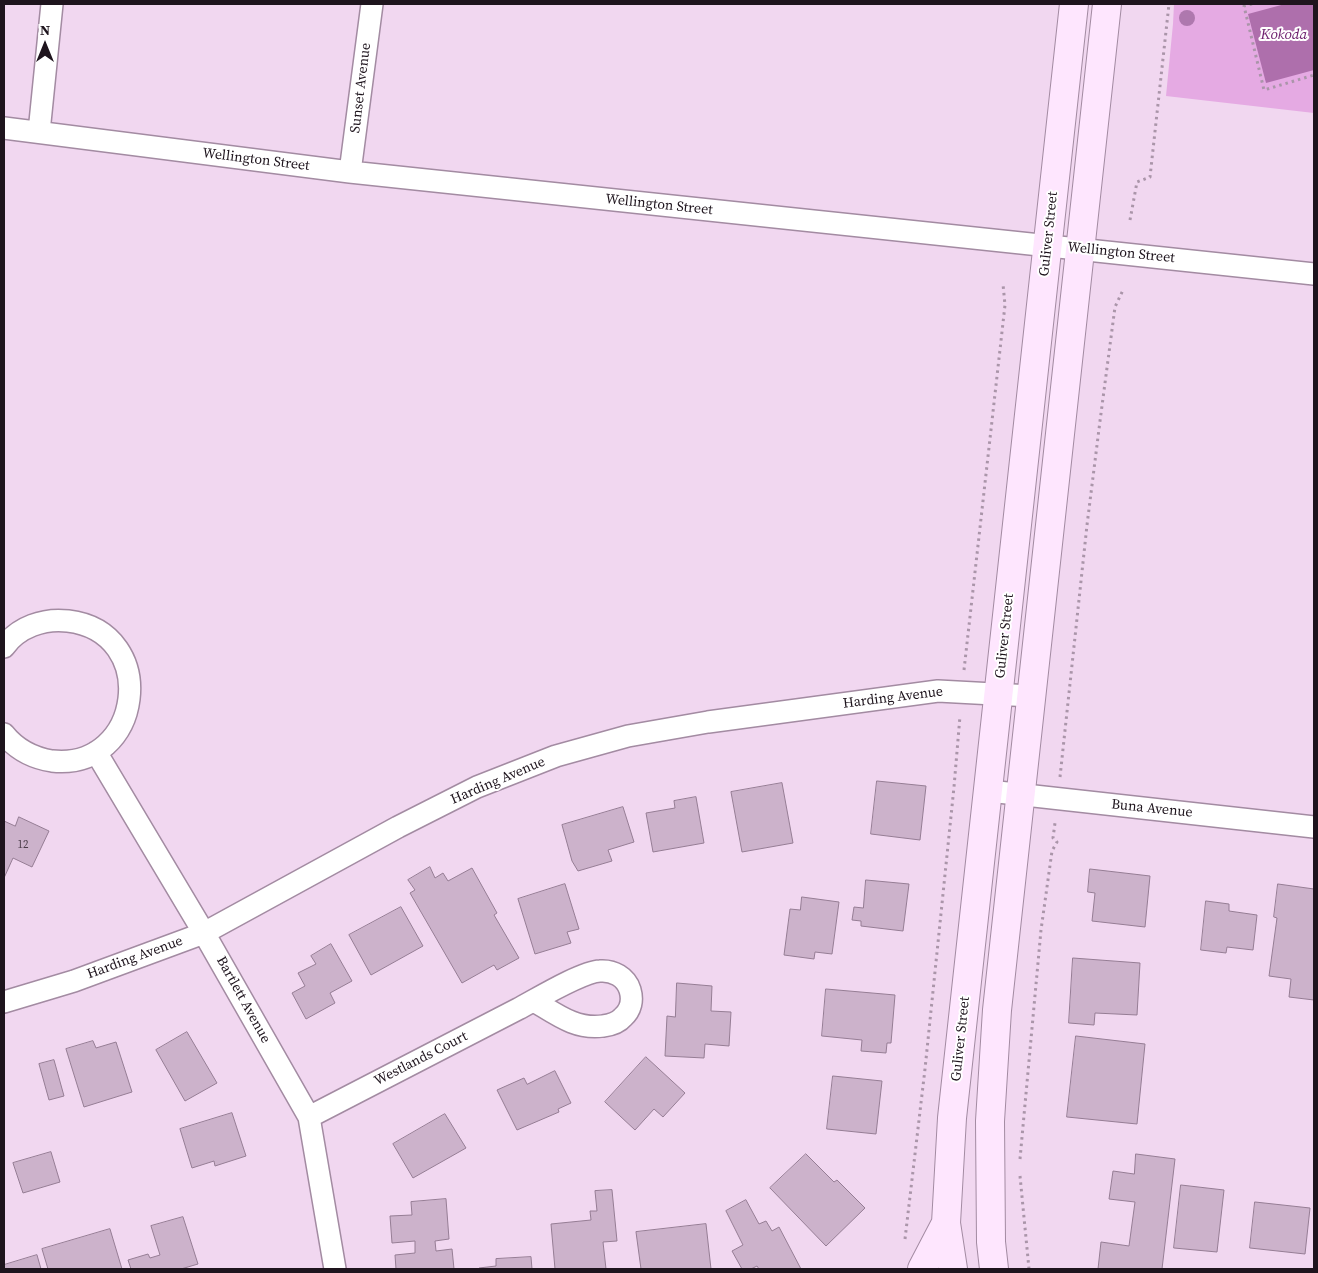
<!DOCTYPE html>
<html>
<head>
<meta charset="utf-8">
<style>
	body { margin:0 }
	#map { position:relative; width:1318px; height:1273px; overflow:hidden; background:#f1d7f0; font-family:"Source Serif 4",serif }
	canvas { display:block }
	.frame { position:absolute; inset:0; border:5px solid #1e141d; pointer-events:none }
	.north { position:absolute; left:20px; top:20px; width:50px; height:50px; -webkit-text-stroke:4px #fff; paint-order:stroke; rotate:0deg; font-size:14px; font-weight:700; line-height:20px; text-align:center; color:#1e141d }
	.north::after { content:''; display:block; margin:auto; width:18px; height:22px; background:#1e141d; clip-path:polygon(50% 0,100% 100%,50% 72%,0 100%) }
</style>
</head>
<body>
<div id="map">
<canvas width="1318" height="1273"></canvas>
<div class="frame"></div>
<div class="north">N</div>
</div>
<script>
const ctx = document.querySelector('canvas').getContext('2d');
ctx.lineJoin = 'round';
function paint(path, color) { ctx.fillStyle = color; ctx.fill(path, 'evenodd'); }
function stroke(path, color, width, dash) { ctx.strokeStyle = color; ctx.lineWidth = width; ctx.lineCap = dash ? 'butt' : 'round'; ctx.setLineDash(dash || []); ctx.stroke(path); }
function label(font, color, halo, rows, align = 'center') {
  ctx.font = font + ' "Source Serif 4",serif'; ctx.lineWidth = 4; ctx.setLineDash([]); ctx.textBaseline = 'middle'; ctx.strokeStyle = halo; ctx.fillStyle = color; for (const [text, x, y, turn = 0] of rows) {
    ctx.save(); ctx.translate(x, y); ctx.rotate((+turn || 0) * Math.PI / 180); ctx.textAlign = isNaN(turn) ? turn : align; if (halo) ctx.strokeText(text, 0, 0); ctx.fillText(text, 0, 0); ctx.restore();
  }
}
const green = new Path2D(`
	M1174,4h140v109l-148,-17 7,-72z`);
const water = new Path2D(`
	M1285,4h29v66l-48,13 -18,-69z`);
const building = new Path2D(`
	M877,781l49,5 -6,54 -49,-6z
	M782,783l11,60 -51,9 -11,-60z
	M696,797l8,46 -51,9 -7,-39 29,-5 -1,-7z
	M623,807l11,35 -26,8 4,11 -34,10 -6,-10 -10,-36z
	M19,817l30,14 -17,36 -19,-9 -9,20v-57l11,5z
	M430,867l5,11 8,-5 5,8 24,-13 25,45 -3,2 25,43 -22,12 -3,-5 -32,18 -52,-90 5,-3 -7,-10z
	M1090,869l60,7 -5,51 -53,-6 3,-28 -7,-1z
	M866,880l43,4 -6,47 -42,-5v-5l-9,-1 2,-13 9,1z
	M565,884l14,45 -12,3 4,11 -36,11 -17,-55z
	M1278,884l36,5v111l-25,-3 2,-18 -22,-3 8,-58 -3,-1z
	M802,897l37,5 -7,52 -17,-2 -1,7 -30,-4 6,-46 10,1z
	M1206,901l23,3v7l28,4 -4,35 -26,-3 -1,6 -25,-3z
	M401,907l22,39 -52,29 -22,-40z
	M331,944l21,37 -22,12 5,10 -29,16 -14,-26 13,-7 -7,-13 18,-9 -5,-8z
	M1073,958l67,5 -3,52 -42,-2 -1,12 -25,-2z
	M677,983l35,3 -1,25 20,1 -2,34 -24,-2 -1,14 -39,-2 2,-40 8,1z
	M826,989l69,6 -4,48h-4l-1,10 -25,-2 1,-11 -40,-4z
	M187,1032l30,51 -32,18 -29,-51z
	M1076,1036l69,8 -8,80 -70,-7z
	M93,1041l3,7 20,-6 16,50 -48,15 -18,-58z
	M646,1057l39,36 -22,24 -9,-8 -19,21 -30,-28z
	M54,1060l10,36 -15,4 -10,-36z
	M555,1071l16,32 -13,6 1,3 -42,18 -20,-40 27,-12 3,6z
	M833,1076l49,5 -6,53 -49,-5z
	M232,1113l14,43 -31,10 -1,-5 -22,7 -12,-39z
	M445,1114l21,34 -53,30 -20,-34z
	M51,1152l9,30 -37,11 -10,-30z
	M806,1154l28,28 3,-2 28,28 -39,38 -56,-58z
	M1136,1154l39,5 -13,110h-64l3,-27 28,4 6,-44 -26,-3 4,-28 21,3z
	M1181,1185l43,5 -7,62 -43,-4z
	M612,1190l5,51 -14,1 3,27h-51l-4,-45 40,-4 -1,-9h7l-2,-20z
	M446,1199l3,40 -14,2 1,10 16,-2 2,20h-58l-1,-14 20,-2v-12l-23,2 -2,-27 22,-1 -1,-13z
	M746,1200l13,24 7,-3 6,10 7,-4 22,42h-42l-2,-3 -6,3h-9l-10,-18 11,-6 -17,-34z
	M1255,1202l55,6 -5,46 -55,-6z
	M183,1217l15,47 -17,5h-50l-3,-9 20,-6 2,4 10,-3 -9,-29z
	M706,1224l5,45h-70l-5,-37z
	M110,1229l12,40h-74l-6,-20z
	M37,1255l4,14h-37v-4z
	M531,1257l1,12h-53v-1l17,-2v-7z`);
const path = new Path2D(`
	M1252,4l-8,2 20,84 50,-15
	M1130,220l7,-38 13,-5 19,-173
	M964,670l41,-365 -2,-21
	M1060,777l27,-252 13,-104 15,-114 8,-17
	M1020,1159l21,-229 11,-79 5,-9 -4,-4 2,-15
	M1020,1176l9,93
	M905,1239l20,-170 29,-282 6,-71`);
const street = new Path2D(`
	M4,128l346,44 964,102
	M39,132l13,-128
	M350,172l22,-168
	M4,647c14,-20 40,-29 64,-26 93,11 75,150 -16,140 -19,-3 -36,-12 -48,-27
	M96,752l108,181 105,184 26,152
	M989,791l325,36
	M4,1002l70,-21 130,-48 194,-106 79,-40 79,-31 72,-20 80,-14 230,-31 93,5
	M309,1117c69,-36 139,-72 209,-108 19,-10 63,-37 82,-38 13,-1 26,6 30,19 3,10 1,20 -7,27 -5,6 -12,8 -20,9 -27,4 -47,-12 -69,-25`);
const secondary = new Path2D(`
	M922,1269l24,-46
	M953,1269l-7,-46 6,-105 122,-1114
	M994,1269l-3,-27 -1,-121 7,-111 110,-1006`);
const trees = [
	[1187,18]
];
const numberNames = [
	["12",23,845]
];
const streetNames = [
	["Sunset Avenue",361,88,-83],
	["Wellington Street",256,160,7],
	["Wellington Street",659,205,6],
	["Guliver Street",1049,234,-84],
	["Wellington Street",1121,253,6],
	["Guliver Street",1005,636,-84],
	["Harding Avenue",893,698,-7],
	["Harding Avenue",498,781,-23],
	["Buna Avenue",1152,809,6],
	["Harding Avenue",135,958,-20],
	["Bartlett Avenue",243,1000,61],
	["Guliver Street",961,1039,-84],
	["Westlands Court",421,1059,-27]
];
const waterNames = [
	["Kokoda",1284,35]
];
paint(green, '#e5aae3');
paint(water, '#ae6fac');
paint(building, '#ccb2cb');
stroke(building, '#957d94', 1);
stroke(street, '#a38ba2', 24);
stroke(secondary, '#a38ba2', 30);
stroke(path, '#aa95a9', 3, [2.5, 4]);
stroke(street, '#fff', 21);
stroke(secondary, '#fee6fe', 28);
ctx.fillStyle = '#ae78ae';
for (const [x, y] of trees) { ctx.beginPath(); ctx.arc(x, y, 8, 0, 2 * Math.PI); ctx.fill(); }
label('11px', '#4a3c48', null, numberNames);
label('14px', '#1e141d', '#fff', streetNames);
label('italic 15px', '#702270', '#fff', waterNames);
</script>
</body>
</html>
